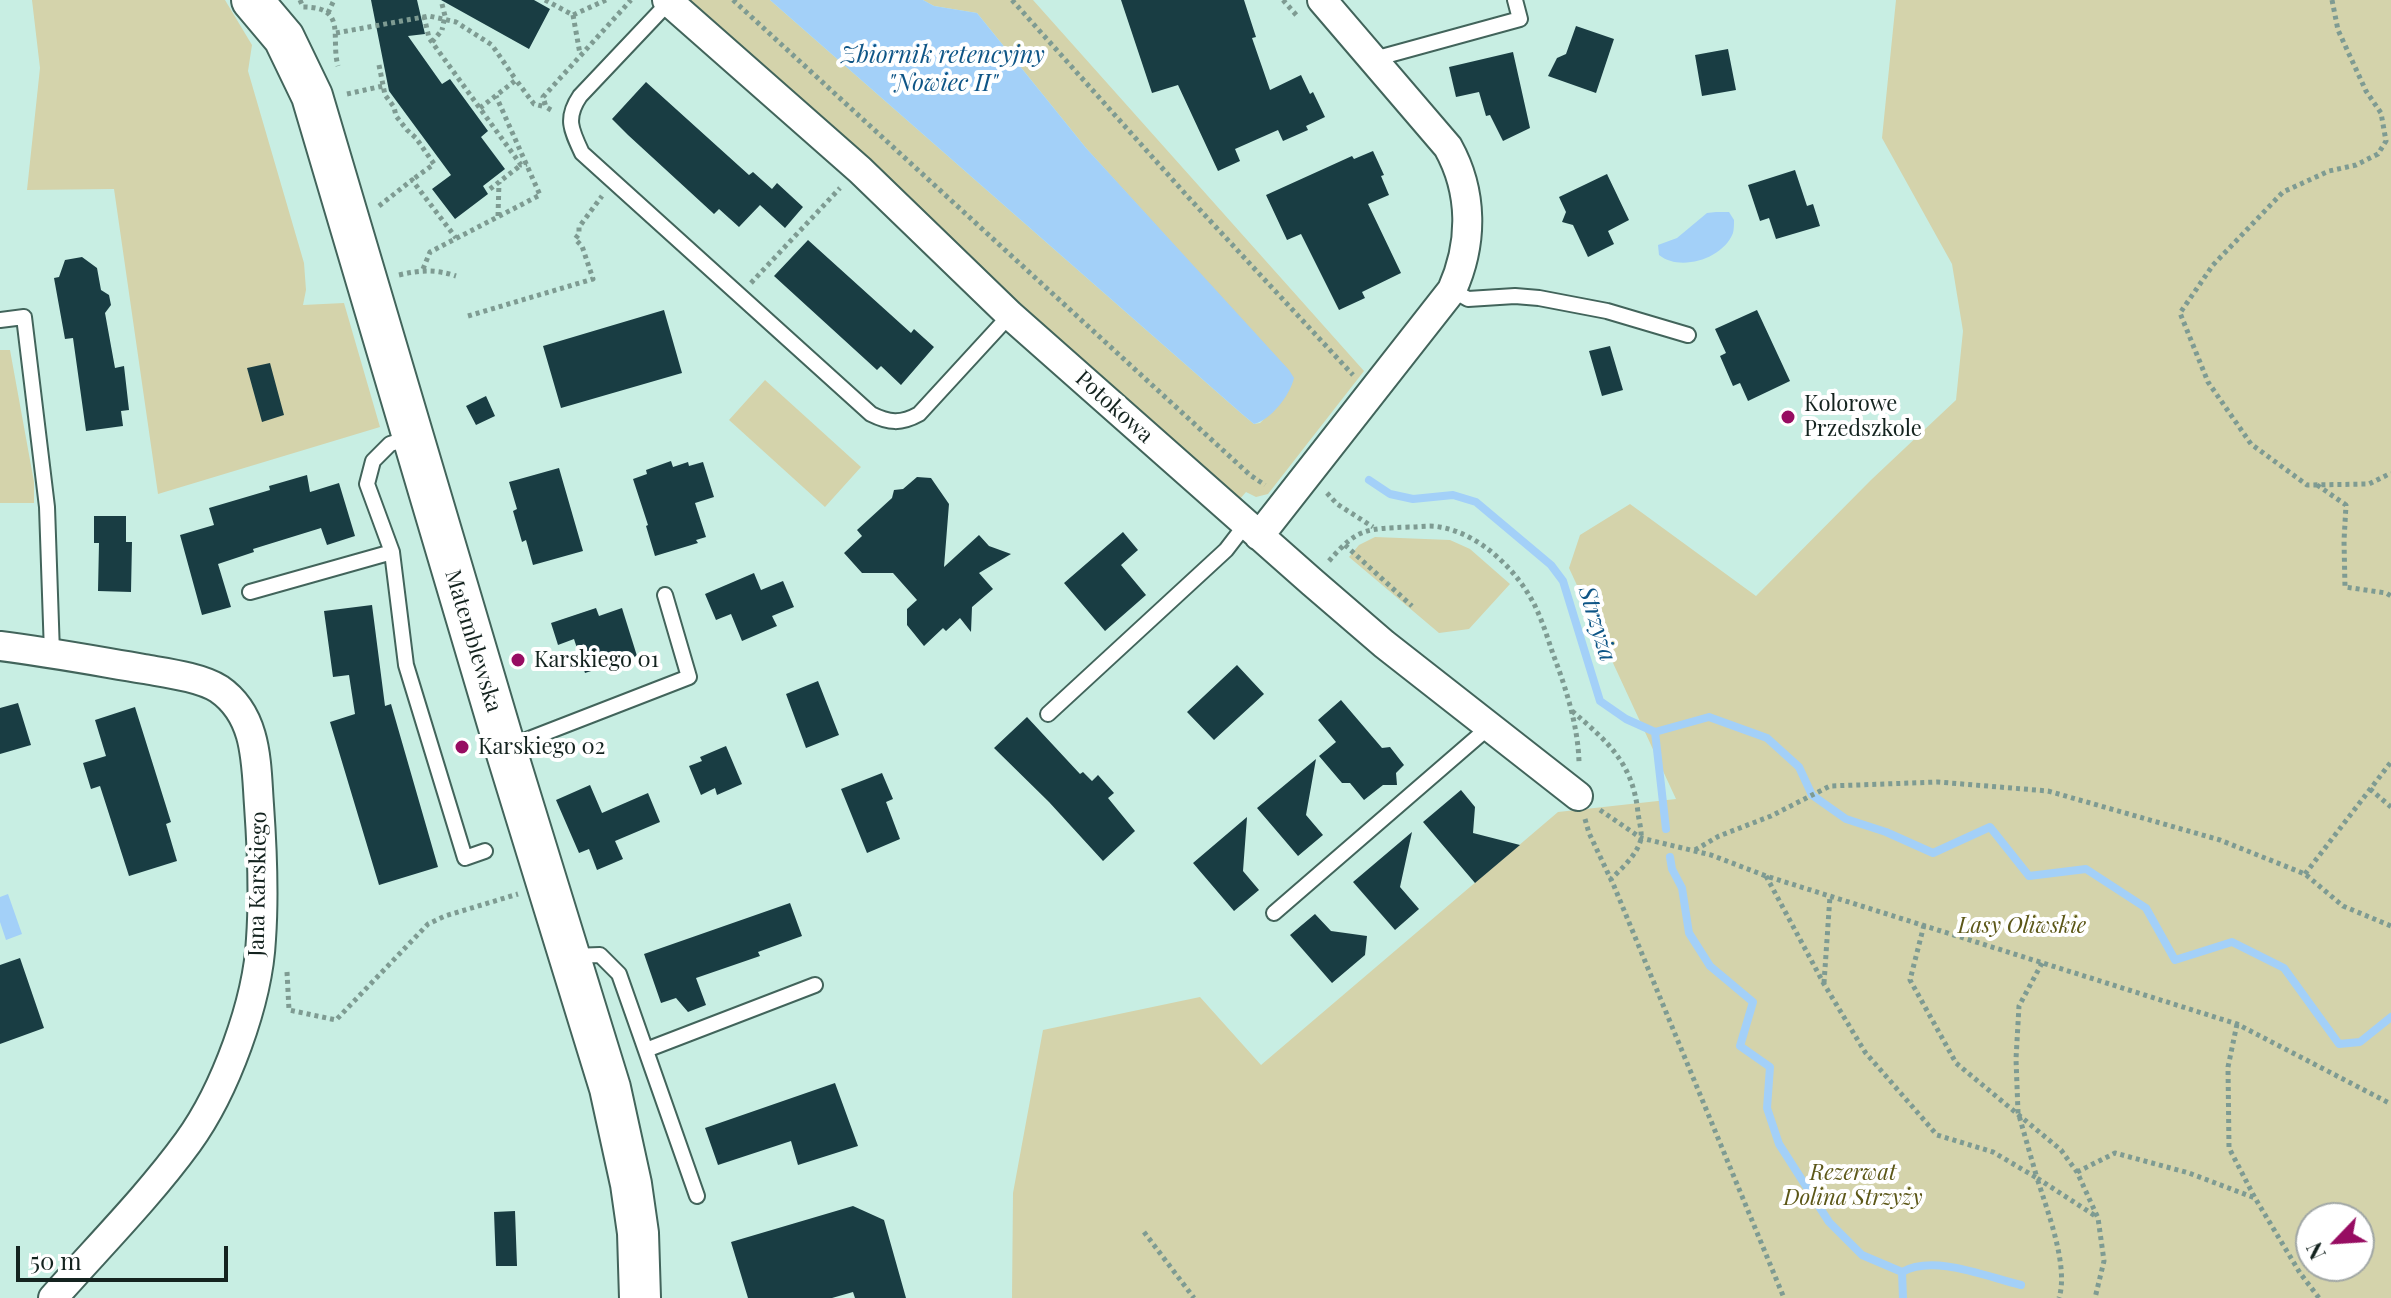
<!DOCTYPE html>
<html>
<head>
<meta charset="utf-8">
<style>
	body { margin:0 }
	#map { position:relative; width:2391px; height:1298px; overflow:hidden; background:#c8eee3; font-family:"Playfair Display",serif }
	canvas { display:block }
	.north { position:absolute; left:2295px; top:1202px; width:80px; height:80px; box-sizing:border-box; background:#fff; border:2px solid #a1a7a5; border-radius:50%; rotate:245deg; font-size:22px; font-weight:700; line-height:32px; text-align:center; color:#14231f }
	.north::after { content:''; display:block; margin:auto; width:28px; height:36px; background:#970d62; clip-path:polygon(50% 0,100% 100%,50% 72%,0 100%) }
	.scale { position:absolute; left:16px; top:1246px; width:212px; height:36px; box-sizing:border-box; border:4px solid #14231f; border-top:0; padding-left:10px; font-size:24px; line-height:28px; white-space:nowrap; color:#14231f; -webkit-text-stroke:6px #fff; paint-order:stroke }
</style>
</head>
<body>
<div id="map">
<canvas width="2391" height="1298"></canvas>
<div class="north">N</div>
<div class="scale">50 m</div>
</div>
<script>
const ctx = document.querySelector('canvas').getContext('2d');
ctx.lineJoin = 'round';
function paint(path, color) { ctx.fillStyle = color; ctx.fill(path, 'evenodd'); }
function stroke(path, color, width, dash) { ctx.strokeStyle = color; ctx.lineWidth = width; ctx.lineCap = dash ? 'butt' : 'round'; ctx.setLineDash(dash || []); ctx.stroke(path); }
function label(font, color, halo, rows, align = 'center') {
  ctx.font = font + ' "Playfair Display",serif'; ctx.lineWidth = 8; ctx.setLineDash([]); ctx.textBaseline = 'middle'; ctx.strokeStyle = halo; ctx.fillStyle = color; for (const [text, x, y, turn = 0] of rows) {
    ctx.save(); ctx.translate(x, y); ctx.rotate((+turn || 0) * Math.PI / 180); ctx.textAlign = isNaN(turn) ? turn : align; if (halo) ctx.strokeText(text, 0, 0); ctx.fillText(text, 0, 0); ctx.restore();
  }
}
const green = new Path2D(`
	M32,0h193l27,45 -4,26 56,192 2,27 -3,15 41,-2 36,124 -222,67 -44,-305 -87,1 13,-122z
	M690,0h80l472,414 12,10 6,-1 7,-7 -99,-177 -82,-91 -109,-135 -43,-7 -11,-6h110l331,371 -96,123 -12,3 -10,-5 -6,7 -176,-154z
	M1896,0h495v1298h-1379l1,-105 30,-163 157,-33 61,68 297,-253 118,-13 -107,-231 11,-33 50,-31 126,92 115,-116 85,-80 7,-69 -11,-67 -70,-126zM2311,1218h48v48h-48z
	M0,350h10l24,132v21h-34z
	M765,380l96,87 -36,40 -96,-87z
	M1375,537l75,3 20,9 40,35 -41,45 -30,4 -90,-76 10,-12z`);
const water = new Path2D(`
	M770,0h153l11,6 43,7 109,135 203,222 5,8c-4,17 -23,42 -40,46l-12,-10z
	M1716,212h13l5,8c0,4 0,9 -1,13 -10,26 -53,39 -74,22l-1,-10 19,-7 30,-25z
	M8,894l14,40 -16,6 -6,-18v-25z`);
const stream = new Path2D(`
	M1369,480l21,14 23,5 40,-4 23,7 75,63 12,16 37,120 26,18 29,13 11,97
	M1655,732l54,-15 58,21 32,29 13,28 34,24 40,13 47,21 57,-26 39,49 57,-7 60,39 29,52 57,-18 52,26 55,76 21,-2 31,-25
	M1670,857l2,12 10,19 7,45 21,33 43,36 -13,44 30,21 -3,41 12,36 50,78 33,33 40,17 1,26
	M1902,1272c32,-18 85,5 119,13`);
const building = new Path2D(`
	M371,0h46l8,34 -17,2 34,48 8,-5 38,52 -7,6 24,32 -22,17 5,8 -33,25 -23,-30 19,-14 -62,-84z
	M441,0h93l16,9 -21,40z
	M1121,0h123l12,37 -4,1 18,52 31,-15 9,19 3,-2 12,25 -19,9 2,4 -25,11 -5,-11 -43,19 5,12 -22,10 -40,-86 -26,8z
	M1576,26l38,13 -18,54 -48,-17 9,-18 9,-4z
	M1728,49l8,41 -34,6 -7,-41z
	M1513,52l17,76 -27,13 -13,-26 -4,1 -7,-24 -23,5 -7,-30z
	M646,82l103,93 4,-3 19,17 5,-6 26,24 -18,21 -25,-23 -21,22 -20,-18 -5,5 -86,-79 -16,-16z
	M1373,151l11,24 -3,1 8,19 -21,9 33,69 -39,19 3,6 -26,12 -38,-76 -14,6 -21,-45 86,-39 2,3z
	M1795,170l12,36 6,-2 7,22 -44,13 -7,-21 -9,3 -12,-36z
	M1607,174l22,46 -21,11 6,13 -26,13 -15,-32 -11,-3 4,-10 -7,-15z
	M808,240l103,93 3,-4 20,18 -33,38 -20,-19 -4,4 -103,-94z
	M82,257l15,11 4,22 8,5 2,10 -6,8 10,55 9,-2 5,44 -8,1 2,15 -37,5 -13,-93 -8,1 -11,-61 5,-1 6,-17z
	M664,310l18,63 -121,35 -18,-62z
	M1757,310l33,71 -42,20 -8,-18 -7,3 -13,-30 6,-3 -11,-24z
	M1610,346l13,44 -21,6 -13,-45z
	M270,363l14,52 -22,7 -15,-54z
	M486,396l9,20 -19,9 -10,-19z
	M671,461l2,6 15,-5 1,4 14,-4 11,35 -19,6 11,34 -10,3 2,3 -43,13 -9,-30 2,-1 -15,-46 14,-5 -1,-4z
	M559,468l24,83 -50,14 -7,-25 -4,2 -9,-31 4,-2 -8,-27z
	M307,475l3,17 29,-9 16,53 -28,9 -6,-17 -68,21 1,3 -36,12 13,43 -29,8 -22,-80 34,-10 -5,-17 61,-18 -1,-4z
	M917,477l14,1 18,26 -5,63 35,-32 10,11 22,8 -32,19 14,16 -21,18 -1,25 -11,-14 -14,13 -3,-3 -19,18 -17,-21v-16l10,-9 -24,-27h-31l-18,-20 18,-17 -5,-6 35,-32 2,-8 9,-1z
	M94,516h32v26h6l-1,50 -33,-1 1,-48h-5z
	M1123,532l15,18 -17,15 25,30 -41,36 -41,-48z
	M754,573l7,17 22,-9 11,26 -22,9 5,10 -35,15 -11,-27 -15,6 -11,-26z
	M372,605l13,101 6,-2 47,163 -59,18 -49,-163 25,-8 -6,-39 -16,2 -9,-66z
	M596,608l3,8 23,-8 15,48 -52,17 -11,-34 -16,6 -7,-22z
	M1237,665l27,29 -50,46 -27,-28z
	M818,681l21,54 -33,13 -20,-54z
	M1341,700l41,48 8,-1 14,18 -8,8 1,12h-14l-19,15 -14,-17h-8l-23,-27 17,-14 -18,-22z
	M18,703l13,42 -31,9v-46z
	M135,707l36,115 -5,2 11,37 -48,15 -29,-90 -9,3 -8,-26 23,-7 -11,-36z
	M1027,717l53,57 3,-2 9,9 6,-6 16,18 -6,5 27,33 -32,30 -54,-59 -55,-54z
	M726,746l16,38 -25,11 -2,-7 -14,7 -12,-29 13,-5 -2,-4z
	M1316,759l-10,56 17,20 -25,21 -41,-48z
	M882,773l11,26 -7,3 14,37 -33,14 -26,-64z
	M590,785l12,28 46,-20 12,29 -45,19 8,18 -26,11 -8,-21 -10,4 -23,-53z
	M1461,790l14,17 -2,26 47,12 -45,38 -52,-61z
	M1247,817l-4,54 16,19 -25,21 -41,-48z
	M1412,832l-12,55 19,22 -24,21 -42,-48z
	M790,903l12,33 -44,16 2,4 -64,22 10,27 -18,7 -12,-14 -15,5 -17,-49z
	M1315,914l16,17 36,5 -2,19 -33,28 -42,-48z
	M20,958l24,70 -44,16v-79z
	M835,1083l23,63 -60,19 -7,-24 -73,24 -13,-37z
	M853,1206l31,14 22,78h-51l-2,-6 -21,6h-84l-17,-56z
	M515,1211l2,55h-21l-2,-54z`);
const path = new Path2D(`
	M300,0l3,7c45,0 27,30 35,59
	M545,0l28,15 33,-15
	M733,0l517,475 15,10
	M1012,0l177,198 164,177
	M1283,0l15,17
	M2332,0l6,30 28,61 15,22 5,28 -8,13 -22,11 -27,6 -46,21 -70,73 -33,48 28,69 43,62 56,41 62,-1 22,-11
	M328,13l6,-13
	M573,15l7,39
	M424,16l5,22 92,127 6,-1
	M336,33l93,-17 27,6 36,23 24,35
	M432,42l10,-12
	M379,65l6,30 9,12 2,9 11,14 9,8 18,26 -22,16
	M347,94l36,-8
	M480,108l36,-28 18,24 12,3
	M551,110l-5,-3 -3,-10 88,-97
	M490,189l31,-24
	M379,206l33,-26 44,58
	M498,216l1,-34
	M423,269l7,-17 110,-57 -44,-99
	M399,275c21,-5 36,-6 57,1
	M751,283l89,-95
	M468,316l125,-37 -11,-33 -7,-7 4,-5v-7l23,-31
	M2317,485l29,20 -2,36 1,46 41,6 5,3
	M1327,493l10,11 36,23
	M1345,545l67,61
	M1329,561c29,-34 38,-32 80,-34 10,0 21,-2 31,0 41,7 79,45 96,81 7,15 12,31 17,46 13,34 25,72 26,108
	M1572,711c36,31 61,52 66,102 1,8 4,18 3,26 -4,16 -19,29 -30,40
	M2370,789l21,18
	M1600,810l41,28 70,17 55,21 471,148 154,80
	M1585,819l4,14 25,53 170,412
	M1695,850l24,-14 52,-20 59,-30 108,-4 110,9 172,49 85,34 38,32 48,20
	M2305,874l86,-112
	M1766,876l58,108 41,68 72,83 56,17 44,26c10,32 32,88 22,120
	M1924,925l-14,55 46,83 105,87 16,22 21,46 6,43 -9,37
	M2042,963l-23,43 -3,53 2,53 19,66 60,39
	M287,972l2,38 47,10 92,-96 17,-8 73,-22
	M1824,983l6,-87
	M2237,1024l-9,43 1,81 26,50 45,75 19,25
	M2077,1172l38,-19 74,20 66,25
	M1144,1232l50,66`);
const lane = new Path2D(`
	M669,2l-89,94c-15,22 -9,34 2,57l289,261c18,9 30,10 48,0l91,-99
	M1374,59l146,-40 -5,-19
	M1452,290l16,9 47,-3 24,2 68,13 81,24
	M0,320l24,-3 23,190 5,146
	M412,437l-22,7 -17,17 -6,23 25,68 14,113 59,193 20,-7
	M250,592l142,-40
	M1048,714l178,-164 20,-26
	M506,748l183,-71 -24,-82
	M1274,913l215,-186
	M573,956l27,-1 19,19 78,222
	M646,1050l169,-65`);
const street = new Path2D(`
	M667,0l193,170 150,145 302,267 72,62 194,152
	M1259,536l193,-246c21,-47 21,-98 -4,-143l-126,-147
	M0,646c48,6 96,15 144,23 22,4 56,8 75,20 39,27 37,75 40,116 3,42 5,92 2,134 -3,63 -36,152 -73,203 -40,55 -90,105 -135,156`);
const secondary = new Path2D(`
	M252,0l32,38 28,58 189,638 109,354 21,96 7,49 2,65`);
const pathBridge = new Path2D(`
	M442,4l3,12 -3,14`);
const markers = [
	[1788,417,8,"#970d62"],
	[518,660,8,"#970d62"],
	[462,747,8,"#970d62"]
];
const poiNames = [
	["Kolorowe",1804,404],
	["Przedszkole",1804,429],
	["Karskiego 01",534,660],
	["Karskiego 02",478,747]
];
const streetNames = [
	["Potokowa",1114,407,42],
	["Matemblewska",473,641,73],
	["Jana Karskiego",258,884,-89]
];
const parkNames = [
	["Lasy Oliwskie",2022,926],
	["Rezerwat",1853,1173],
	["Dolina Strzyży",1853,1198]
];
const waterNames = [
	["Zbiornik retencyjny",943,56],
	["\"Nowiec II\"",943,84],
	["Strzyża",1597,624,73]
];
paint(green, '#d4d3ab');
paint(water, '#a3d0f8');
stroke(stream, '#a3d0f8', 8);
paint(building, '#193d43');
stroke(lane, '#42645b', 18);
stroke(street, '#42645b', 32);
stroke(secondary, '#42645b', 44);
stroke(path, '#7e9b92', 5, [4, 4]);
stroke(lane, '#fff', 14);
stroke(street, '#fff', 28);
stroke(secondary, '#fff', 40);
stroke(pathBridge, '#7e9b92', 5, [4, 4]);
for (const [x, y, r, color] of markers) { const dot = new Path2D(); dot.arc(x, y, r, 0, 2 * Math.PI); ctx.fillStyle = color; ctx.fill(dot); stroke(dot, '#fff', 3); }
label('22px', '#14231f', '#fff', poiNames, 'left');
label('22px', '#14231f', '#fff', streetNames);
label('italic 22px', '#5c5718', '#fff', parkNames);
label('italic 24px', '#0e5586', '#fff', waterNames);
</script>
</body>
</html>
